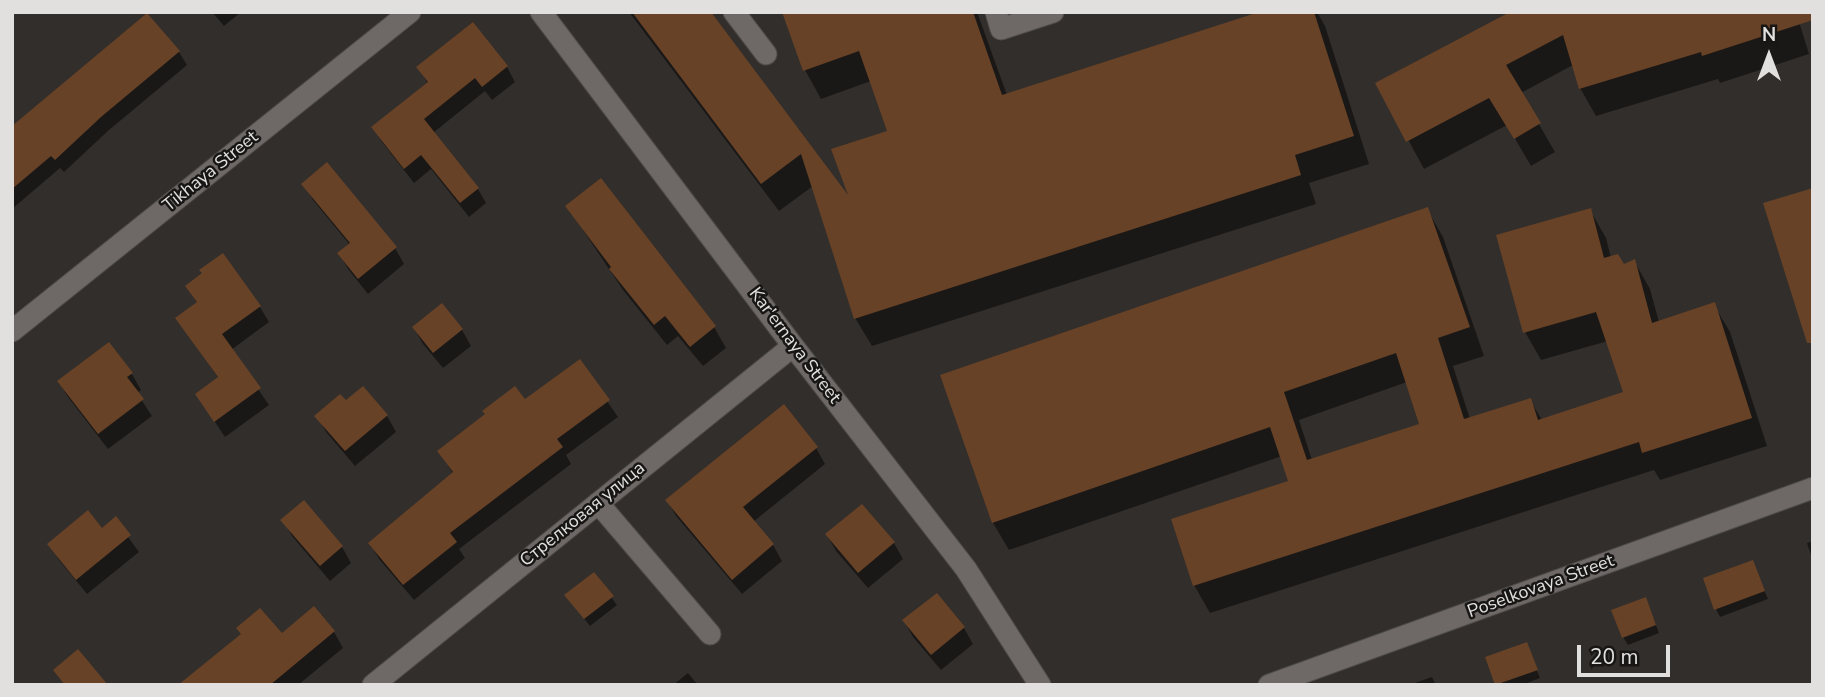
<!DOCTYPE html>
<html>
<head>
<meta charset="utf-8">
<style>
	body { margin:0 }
	#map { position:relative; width:1825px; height:697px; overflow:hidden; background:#322e2b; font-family:"Nunito Sans",sans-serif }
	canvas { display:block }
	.frame { position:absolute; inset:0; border:14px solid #e2e0de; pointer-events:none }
	.north { position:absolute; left:1734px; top:21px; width:70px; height:70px; -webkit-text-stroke:5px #181615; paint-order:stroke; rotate:0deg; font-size:19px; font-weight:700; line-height:28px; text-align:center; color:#e2e0de }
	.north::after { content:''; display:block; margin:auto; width:24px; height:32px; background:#e2e0de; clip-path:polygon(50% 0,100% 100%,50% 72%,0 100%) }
	.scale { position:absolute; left:1577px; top:645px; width:93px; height:32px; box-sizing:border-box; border:4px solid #e2e0de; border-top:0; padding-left:9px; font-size:21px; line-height:24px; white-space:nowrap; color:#e2e0de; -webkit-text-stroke:5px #181615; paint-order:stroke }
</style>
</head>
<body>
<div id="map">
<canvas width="1825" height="697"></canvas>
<div class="frame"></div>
<div class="north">N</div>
<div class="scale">20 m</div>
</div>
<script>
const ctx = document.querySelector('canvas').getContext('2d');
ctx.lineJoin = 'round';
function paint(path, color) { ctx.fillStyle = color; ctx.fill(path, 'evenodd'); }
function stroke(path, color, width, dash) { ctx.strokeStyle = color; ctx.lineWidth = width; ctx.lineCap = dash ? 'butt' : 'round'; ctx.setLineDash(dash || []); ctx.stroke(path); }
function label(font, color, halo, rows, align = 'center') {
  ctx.font = font + ' "Nunito Sans",sans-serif'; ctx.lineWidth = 5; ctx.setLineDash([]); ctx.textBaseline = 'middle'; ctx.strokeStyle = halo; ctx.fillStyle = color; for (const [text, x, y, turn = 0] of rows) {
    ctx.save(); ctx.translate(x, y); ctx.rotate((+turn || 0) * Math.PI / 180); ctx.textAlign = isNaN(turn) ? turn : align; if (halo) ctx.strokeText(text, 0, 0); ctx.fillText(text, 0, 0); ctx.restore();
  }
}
const shadow = new Path2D(`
	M212,12h29l-17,14z
	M629,12h79l143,190 39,-70 -19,-51 -50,18 -16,-29 -21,-58h193l30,83 258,-83h52l8,14 44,138 -60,19 7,21 -444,142 -17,-28 -42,-132 -34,25z
	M1514,12h282l13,42 -89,29 -2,-4 -122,37 -16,-28 -7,-23 -52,28 34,59 -24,14 -24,-41 -83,44 -46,-85z
	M146,16l33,36 8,13 -78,65 -45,42 -4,-4 -48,41v-81z
	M473,24l34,43 8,15 -23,18 -7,-9 -52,42 45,56 8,14 -17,14 -38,-48 -17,14 -32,-41 -9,-14 55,-44 -9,-17z
	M304,184l91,64 9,16 -36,30 -20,-25 -9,-16 11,-8 -37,-45z
	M567,206l147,121 12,21 -23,18 -25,-30 -11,9 -44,-55z
	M1427,209l16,28 41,119 -31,10 17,53 60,-19 12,20 83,-26 -17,-53 -67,19 -16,-28 65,-122 16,28 5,20 13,8 10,-5 16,28 9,33 55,-17 16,27 37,114 -107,34 -6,-10 -444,143 -16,-28 97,-103 -9,-26 -273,94 -16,-27 -50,-147zM1407,382l14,43 -109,35 -13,-40z
	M204,274l56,33 9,15 -38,28 38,55 -44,32 -28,-42 22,-16 -42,-61 21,-14 -11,-18z
	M414,328l48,2 9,16 -28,22 -20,-24z
	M109,344l23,30 9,16 -4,3 15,23 -44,33 -40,-52 -9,-15z
	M579,361l39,56 -52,38 5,9 -112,85 6,9 -51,42 -35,-41 -9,-16 83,-69 -14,-23 86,-50z
	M345,403l42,13 9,16 -41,34 -29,-34 -9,-16z
	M816,448l9,16 -72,58 20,23 9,16 -40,33 -66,-78 -9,-16z
	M304,502l38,45 9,16 -21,18 -38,-45 -9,-16z
	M862,506l32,37 9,16 -35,29 -32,-37 -9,-16z
	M115,519l24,33 -52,42 -28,-34 -9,-16 52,-14z
	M1813,541v20l-6,-18z
	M1752,562l16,37 -48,18 -4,-8z
	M594,574l23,31 -27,21 -24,-30z
	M937,595l27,33 9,16 -32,26 -28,-33 -9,-16z
	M1649,607l10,26 -31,12 -5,-8z
	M313,609l21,23 9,16 -45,37h-117l62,-50h38z
	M1526,644l14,34 -18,7h-25l-10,-27z
	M688,673l10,12h-25z
	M1432,677l4,8h-27z`);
const building = new Path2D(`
	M632,12h79l137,183 -17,-46 56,-18 -28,-80 -56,20 -21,-59h191l29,83 257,-83h55l40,124 -59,19 6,20 -447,144 -53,-165 -40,30z
	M1510,12h303v8l-111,36 -1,-4 -122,37 -16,-54 -57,30 35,58 -27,16 -25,-41 -83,44 -31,-59z
	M147,13l33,38 -79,66 -46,43 -4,-4 -39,33v-63z
	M473,22l35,44 -26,21 -7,-9 -51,41 55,69 -19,15 -39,-48 -17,14 -33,-42 57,-45 -12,-15z
	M327,162l70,85 -39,32 -21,-26 13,-10 -49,-59z
	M601,178l115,148 -26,21 -25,-31 -11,9 -45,-56 2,-2 -46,-61z
	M1813,188v155h-6l-44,-140z
	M1428,207l42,120 -32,11 26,81 67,-21 7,22 85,-28 -27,-80 -73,21 -27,-98 95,-27 13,50 14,-4 6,10 11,-5 17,64 63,-21 37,116 -110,35 -3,-11 -446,144 -22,-67 117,-38 -18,-54 -278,96 -52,-148zM1396,353l23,71 -112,36 -23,-68z
	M223,253l38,53 -39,28 39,54 -47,34 -19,-28 23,-17 -43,-59 22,-16 -12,-16 17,-13 -3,-3z
	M442,303l21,26 -30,24 -21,-26z
	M109,342l24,31 -6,4 17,22 -46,35 -41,-53z
	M580,359l30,41 -53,39 6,8 -113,86 7,9 -54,43 -35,-42 85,-71 -16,-21 48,-37 -3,-3 33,-25 10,13z
	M363,386l25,29 -43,36 -31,-35 26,-22 6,6z
	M784,404l34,43 -75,60 31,37 -42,36 -67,-80z
	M304,500l39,46 -23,20 -40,-46z
	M862,504l33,38 -37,31 -33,-39z
	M88,510l14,18 14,-12 15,19 -55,45 -29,-36z
	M1753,560l12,31 -51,19 -11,-32z
	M594,572l20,24 -30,23 -20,-24z
	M937,593l28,34 -34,28 -29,-35z
	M1646,597l10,28 -34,13 -11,-28z
	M314,606l21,25 -65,54h-92l63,-51 -5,-6 24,-20 22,25z
	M1527,642l11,28 -43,15 -10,-28z
	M78,649l30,36h-43l-12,-15z`);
const minor = new Path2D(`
	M541,12l252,334 173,223 74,116
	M734,12l32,42
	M996,12l5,17 52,-17
	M12,331l398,-319
	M598,503l112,131
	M373,685l420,-339
	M1269,685l544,-197`);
const streetNames = [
	["Tikhaya Street",211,172,-39],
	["Kar'ernaya Street",794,346,53],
	["Стрелковая улица",583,515,-39],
	["Poselkovaya Street",1541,587,-20]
];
paint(shadow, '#0007');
paint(building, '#684226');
stroke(minor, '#4d4b49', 23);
stroke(minor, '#6e6966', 21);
label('18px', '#e2e0de', '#181615', streetNames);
</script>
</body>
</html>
